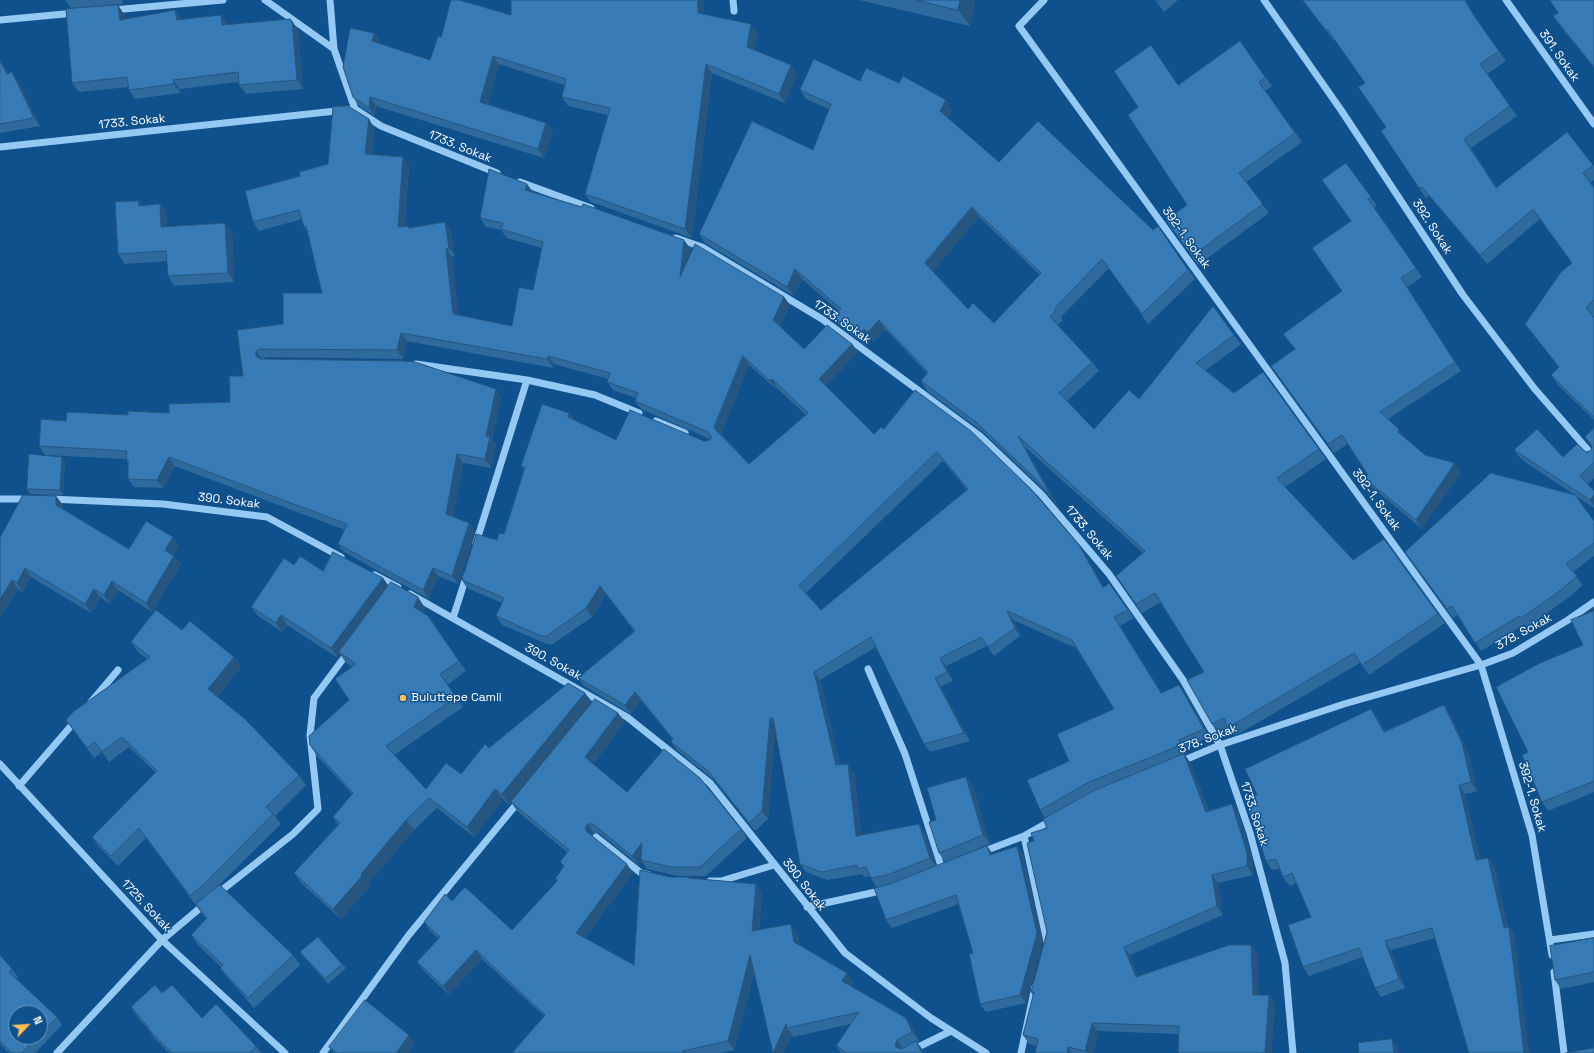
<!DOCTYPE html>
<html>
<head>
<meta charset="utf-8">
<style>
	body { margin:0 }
	#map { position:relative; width:1594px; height:1053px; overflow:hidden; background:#0f518c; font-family:"Space Grotesk",sans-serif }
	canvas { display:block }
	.north { position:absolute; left:8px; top:1005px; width:40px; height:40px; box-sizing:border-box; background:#0f518c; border:1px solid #6f97ba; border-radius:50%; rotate:65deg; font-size:11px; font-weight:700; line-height:16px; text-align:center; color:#fff }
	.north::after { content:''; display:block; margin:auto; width:14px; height:18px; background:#ffbf57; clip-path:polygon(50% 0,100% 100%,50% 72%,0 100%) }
</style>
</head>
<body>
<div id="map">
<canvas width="1594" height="1053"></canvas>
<div class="north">N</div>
</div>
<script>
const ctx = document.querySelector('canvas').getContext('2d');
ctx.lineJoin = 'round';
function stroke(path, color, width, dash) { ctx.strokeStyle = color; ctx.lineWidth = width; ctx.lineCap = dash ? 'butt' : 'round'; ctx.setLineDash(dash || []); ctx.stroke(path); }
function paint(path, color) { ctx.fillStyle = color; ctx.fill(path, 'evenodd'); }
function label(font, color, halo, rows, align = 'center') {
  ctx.font = font + ' "Space Grotesk",sans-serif'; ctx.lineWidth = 3; ctx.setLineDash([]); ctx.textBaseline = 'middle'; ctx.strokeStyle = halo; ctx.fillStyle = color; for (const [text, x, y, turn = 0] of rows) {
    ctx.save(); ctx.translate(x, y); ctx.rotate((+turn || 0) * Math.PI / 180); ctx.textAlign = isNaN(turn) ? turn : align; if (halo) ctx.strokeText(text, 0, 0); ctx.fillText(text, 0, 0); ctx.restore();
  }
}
const minor = new Path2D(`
	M265,0l69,49
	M330,0l4,49 21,60
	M733,0l1,11
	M1044,0l-25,26 462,639 51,170 20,120
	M1264,0l77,110 122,185 71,93 60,69
	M1506,0l88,124
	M113,10l110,-10
	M0,20l75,-7
	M0,147l355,-38 26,17 116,47
	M520,182l71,26
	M676,238l26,9 120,72 158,117 61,58 68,80 74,106 37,65 30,88 35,130 8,90
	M416,364l111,16 68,15 44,18
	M656,421l29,12
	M0,499h30
	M50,499l113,5 104,13 74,40
	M476,543l51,-163
	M375,575l23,12
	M410,594l217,123 83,66 135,170 86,65 55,35
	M453,618l14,-44
	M868,669l37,85 37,115
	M91,702l27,-32
	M1180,762l40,-17 124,-41 137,-39 32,-12 55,-33 26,-18
	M0,764l162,176 123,113
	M19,786l58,-67
	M1024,836l23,106
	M596,837l45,36 8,2
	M982,852l42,-16 28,-16
	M710,881h11l53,-16
	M217,894l76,-60 25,-25 -8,-74 4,-37 35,-47
	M807,907l78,-17
	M1550,940l44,-6
	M1554,972l10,81
	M57,1053l105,-113 44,-37
	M323,1053l85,-117 111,-135
	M906,1053l45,-22
	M1021,1053l14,-66`);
const wall = new Path2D(`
	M65,0h57l1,4 -52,5z
	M859,0h116l-5,26z
	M1155,0h23l-14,12z
	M1302,0h164l14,25 26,36 -19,13 30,42 -46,32 26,40 70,-56 27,34v14l-4,3 4,5v128h-1l1,2v102l-36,-35 -7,-10 8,-8 -27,-34 -7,-9 47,-61 -32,-44 -53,45 -58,-68 -3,2 -7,-10 -33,-61 -21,-44 -31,-44 -1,1z
	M1594,0v68l-34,-42 -7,-10 5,-3z
	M175,10l7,10 39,-5 6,10 65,-4 6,9 5,59 -57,5 -7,-9v-3l-59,7v4l-45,6 -6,-9v-3l-50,5 -7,-9 52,-69 1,5z
	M704,14l47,10 7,9 -4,17 37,15 6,9 -12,29 -73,-30 -20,165 -101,-36 -6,-8 23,-79 -40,-9 -6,-9 2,-12 -65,-21 -11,40 58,19 7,9 -9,26 -168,-52 -1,10 -16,-10 -6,-9 21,-64 6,8 -1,3 51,16 11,-23 70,-22z
	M1240,41l32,45 -7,5 37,51 -56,40 23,31 -71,52 -32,-45 21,-15z
	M0,59l8,14 10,7 22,46 -40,7z
	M860,81l92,28 -4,9 51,44 154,68 5,-4 37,53 -47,45 -39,-56 -48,49 2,3 -5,5 34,37 7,9 -32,30 27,28 140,-94 7,9 -35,26 28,23 29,-21 63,87 -41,28 68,73 31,-21 61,84 -76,52 -9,-12 -120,70 -6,2 -5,-7 -10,5 -7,-9 -8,-52 -43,-70 -19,11 -26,-37 27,-23 -119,-107 35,61 -15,-17 -61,-58 -56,-41 -6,-10 6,-8 -42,-44 -11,13 -3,-3 -6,6 -25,-19 -7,-9 6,-6 -37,-32 -8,17 -89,-53 -6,-9 114,-84 16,-41 -23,-10 -6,-9zM979,217l61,58 -46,48 -26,-14 -35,-38z
	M369,119l5,9 -2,27 37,10 -4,61 5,2 41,3 4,25 -3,1 6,58 54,11 21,-36 9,-42 -35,-10 -6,-8 -15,-3 -6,-9 53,-26 157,56 -1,9 95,40 6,8 -10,21 24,23 48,-5 6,8 -32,34 48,48 10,-5 31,-39 164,155 6,8 19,35 5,-5 25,35 -14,8 42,67 17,-8 6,8 25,44 -25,11 2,5 -3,1 6,8 19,49 23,-7 6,8 15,50v13l-35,8 5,32 -93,40 8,21 119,-23 1,42 17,9 -4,49h-93l1,-19 -81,-3 -5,22h-58l1,-7 -7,-2 -6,-9 10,-39 -2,-4 16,-60 -13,-91 13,-13 -2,-10 -5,-8 29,-49 45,-52 -38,-61 -63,-28 7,16 -26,20 -7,-10 -41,20 7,15 -12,6 29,54 -40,11 -6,-8 -48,-97 -56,33 20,85 14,7 7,63 64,-2 11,33 -43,17 -17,4 -5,-9 -1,-2 -6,1 -2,-3 -35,6 -21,-8 -6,-8 -25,-133 -7,88 -13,12 -41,-51 -37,-30 -6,-8 2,-2 -32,-40 -10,14 -47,-28 -6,-8 56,-47 -28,-37 -14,23 -39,27h-6l-45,-19 -6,-9 6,-13 -35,-15 -5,-8 35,-40 7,-6 20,-64 -3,-4 48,-53 6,7 41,20 91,1 3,-2 -69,-30 -6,-8 1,-3 -23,-8 -6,-8 1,-3 -54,-15 -1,4 -146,-27 -4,18 -137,-2 -3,2 233,30 5,8 -9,43 4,5 -5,23 -28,-5 -10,54 16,6 6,9 -17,52 -20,-8 -9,23 -85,-47 -6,-8 7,-14 -170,-64 -12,22 -29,-1 -6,-8v-16l-2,-3v-1l-81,-4 -6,-9 27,-25 62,-6 41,-2 61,-11 13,-26 -6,-46 46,-6 39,-31 -15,-62 -3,-4 -2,-8 -43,12 -6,-9 47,-46 28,-12zM749,365l27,24 1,-1 29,27 -57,49 -28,-30zM943,461l24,29 -146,120 -15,-17z
	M1346,163l31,43 -3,2 48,69 -15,10 54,84 -73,48 11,10 6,9 20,17 36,17 -39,57 -50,-42 -7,-8 3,-4 -20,-31 -14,9 -63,-87 24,-16 47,-59 9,-70z
	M138,201l3,4 19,-1 6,9 1,14 65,5 2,50 -60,4 -6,-10 -1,-15 -42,3 -7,-10z
	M1594,428v50l-6,6 6,7v17l-18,-12 18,25v35l-21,16 10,13 -15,13 -41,29 -2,-3 -44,27 -23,-36 -5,3 -48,-66 168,-58 -52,-35 -7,-9 49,7 27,-6 2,-3v-1l-7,-10z
	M65,461l-2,34 -33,-1 -3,-5z
	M63,505l-1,4 67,40 50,-3 -6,9 8,9 -29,48 -34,-22 -8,14 -10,-7 -9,16 -60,-36 -8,15 -5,-3 -18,29v-80z
	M294,565l29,6 60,7 5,8 37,22 -2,5 5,3 38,55 -19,14 16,22 -69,48 32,34 35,-15 28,-26 103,-45 33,19 -32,42 34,28 114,37 6,9 -41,38h-28l-31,-7 -5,-8 -3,4 -40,-32h-5l-2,3 41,37 -48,65 49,27 36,-88h19v1l67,6 6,9 -3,37 38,3 3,12 53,37 -2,4 55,32 7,9 6,14 -2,1 7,11h-83l-5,-7 15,-22 -58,13 -1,-3 -9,19h-10l-19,-80 -20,77 -14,3h-208l32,-37 -62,-57 -33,36 -25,-24 -7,-9 22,-23 -9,-8 -6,-9 28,-21 60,29 45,-49 -2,-2 9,-12 -4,-5 7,-10 -50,-41 -6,-9 -2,3 -6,-6 -29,38 -37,-29 -23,22 -46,54 2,2 -29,33 -39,-35 -8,-11 44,-48 -5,-8 19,-23 -35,-38 -7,-11 39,-45 3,-33 -6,-4 -6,-9 -2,4 -51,-33 -5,7 -24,-16 -7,-9z
	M1594,611v181l-46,19 -6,-9 -14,-50 55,-107z
	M182,630l52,27 7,10 -24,30 82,78 7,10 -31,31 6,8 -63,62 75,69 7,10 -46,43 -27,-31 -7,-9 1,-1 -24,-23 -6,-9 15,-16 -60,-81 -28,28 -19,-19 -7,-10 64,-64 -27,-26 -20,15 -7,-10 -8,6 -28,-38 81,-61 -9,-7 -7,-10z
	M1444,705l6,9 18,38 9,39 -12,3 15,65 8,-1 6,8 14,61h1l6,9 -80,2 -44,12 14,38 -24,9 -6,-9 -12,-31 -54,19 -6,-9 8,-50 -15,-34 -6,3 -7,-9 -3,-8 -8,1 -6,-9 -9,-66 114,-86 6,9 8,13z
	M966,777l7,9 17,58 -45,18 -6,-9 -3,-33z
	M993,854l30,1 20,86 -17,62 -40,9 -6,-8 -7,-51 -14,-49 -67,24 -6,-8 4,-36z
	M1594,938v44l-33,7 -6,-9z
	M300,952l42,12 4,4 -18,16 -24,-27z
	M0,955l12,14 6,8 -2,2 41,38 5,8 -27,28h-26l-9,-9zM40,1013v24h-24z
	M162,993l40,25 54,28 5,7h-92l-14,-14 -7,-10 -11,-12 -6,-10z
	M415,1043l-8,10h-73l-5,-6z`);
const shadedWall = new Path2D(`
	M698,0h6v22l-6,-9z
	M960,0h15l-5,26 -12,-16z
	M1465,0h1l15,26 -7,-10z
	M118,5l6,9 3,16 -7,-10z
	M175,10l6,9 2,10 -6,-9z
	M221,15l6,9 2,11 -7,-10z
	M292,21l6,9 5,59 -6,-9z
	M751,24l7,9 -5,23 -6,-9z
	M374,33l6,8 -2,9 -6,-9z
	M493,56l6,8 -13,47 -6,-9z
	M0,59l13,23 -6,-8 -7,-13z
	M706,64l6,9 -20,165 -7,-9z
	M791,65l6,9 -12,29 -6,-9z
	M12,72l6,8 22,46 -6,-8z
	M173,80l7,9v4l-6,-9z
	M370,97l6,9 -1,10 -6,-8z
	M946,100l6,9 -6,11 -6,-9z
	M369,119l5,9 -3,35 -6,-9z
	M546,123l7,9 -9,26 -6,-9z
	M403,157l6,8 -5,71 -6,-9z
	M527,184l6,8 -8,-2z
	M160,204l6,9 2,23 -7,-9z
	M972,207l7,10 -47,56 -7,-10z
	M445,222l6,9 4,25 -6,-8z
	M225,223l7,9 2,50 -6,-9z
	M684,240l6,8 -4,37 -6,-8z
	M446,249l6,8 7,65 -6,-8z
	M795,269l7,10 -8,17 -7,-9z
	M1401,278l6,9 54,84 -6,-9z
	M784,297l6,8 -11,23 -6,-8z
	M879,320l6,9 -11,13 -6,-10z
	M864,329l7,10 -6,6 -6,-10z
	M401,333l6,8 -4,18 -6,-9z
	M852,344l6,8 -33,35 -6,-8z
	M256,351l6,8 -1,5 -5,-8z
	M548,356l6,8 -1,4 -6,-9z
	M743,356l6,9 -29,71 -6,-8z
	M772,379l5,9 -1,1 -6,-8z
	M496,389l5,8 -9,43 4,5 -5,23 -6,-9 1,-23z
	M569,413l6,8 -7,-4z
	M1399,429l7,9 -2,2 -6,-8z
	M1018,436l6,10 35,61 -7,-9z
	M457,454l6,9 -11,59 -6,-8z
	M62,457l3,4 -2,34 -3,-5z
	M169,457l6,9 -12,22 -6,-8z
	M1455,463l6,9 -39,57 -6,-9z
	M1594,495v11l-4,-6z
	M56,496l7,9 -1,9 -6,-9z
	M469,523l6,9 -17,52 -6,-8z
	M173,537l6,9 -8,13 -6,-9z
	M1079,545l6,8 24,44 -6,-9z
	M174,556l7,8 -29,48 -6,-9z
	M25,568l6,9 -8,15 -6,-9z
	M433,568l5,8 -9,23 -6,-9z
	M383,578l7,10 -51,64 1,2 -2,4 -7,-10z
	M12,580l6,9 -18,29v-19z
	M112,581l6,9 -8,14 -6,-9z
	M600,586l6,8 -14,23 -6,-9z
	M94,589l6,8 -9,16 -6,-9z
	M418,597l7,11 -4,9 -7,-10z
	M1007,611l6,9 7,16 -5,-8z
	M281,615l6,10 -5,7 -6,-9z
	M1114,617l6,9 47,75 -6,-8z
	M234,657l7,10 -26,32 -7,-10z
	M940,658l6,8 7,15 -6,-9z
	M814,672l6,8 22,93 -6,-8z
	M935,678l6,9 29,54 -6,-8z
	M1179,685l6,8 25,44 -6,-8z
	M635,692l6,8 -10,14 -6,-9z
	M585,693l8,10 -84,102 -7,-11z
	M1444,705l6,9 18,38 9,39 -6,-9z
	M1371,709l6,9 13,22 -6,-8z
	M618,713l7,9 -34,44 -6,-9z
	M770,718l6,8 -8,93 -6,-8z
	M1179,740l6,8 2,5 -6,-8z
	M1184,754l6,8 22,58 -6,-8z
	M848,764l6,8 8,73 -6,-9z
	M966,777l7,9 17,58 -7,-9z
	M1459,785l6,9 17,75 -6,-9z
	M495,789l8,10 -29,38 -7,-10z
	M1232,804l6,8 15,50v13l-6,-9z
	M406,820l8,10 -46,54 2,2 -29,33 -8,-10 28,-35z
	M588,824l6,9 -3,4 -4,-5 -2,-4z
	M919,824l6,9 11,33 -6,-8z
	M642,843l-1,17 1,1 -3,4 -7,-9z
	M987,846l6,8 -3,1z
	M1017,846l6,9 20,86 -17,62 -6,-8z
	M1488,858l6,8 15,68v-7l6,9 14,117h-5l-20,-125z
	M627,864l6,9 -51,69 -6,-9z
	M1212,875l6,8 5,32 -6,-9z
	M756,884l6,9 -4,47 -6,-9z
	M791,924l6,9 4,18 -7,-9z
	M1385,941l6,9 14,38 -6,-9z
	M1251,945l6,8 2,50 -6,-8z
	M1124,947l6,8 12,30 -6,-8z
	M476,950l6,9 -33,36 -6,-9z
	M750,955l6,9 -22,86 -6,-9z
	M847,973l6,9 -5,8 -6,-9z
	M1269,995l6,9 -4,49h-6v-1z
	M906,1018l7,9 6,14 -7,-9z
	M1092,1023l6,8 -5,22h-7l-1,-2z
	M786,1024l1,4 5,6 -9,19h-10z
	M409,1035l6,8 -8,10h-11z
	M1392,1039l6,9 1,5h-5z
	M897,1040l6,9 -1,4 -7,-7z
	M916,1041l7,9 1,3h-2z
	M1068,1047l4,6h-5z`);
const building = new Path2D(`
	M451,0h8l52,15v-15h187v13l53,11 -4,23 44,18 -12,29 -73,-30 -21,165 -100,-35 25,-86 -48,-11 4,-18 -73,-23 -13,46 66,21 -8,26 -168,-52 -1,11 -16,-11 -10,-30 7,-39 24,5 -2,8 58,19 8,-24 3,1z
	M917,0h43l-2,10z
	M1156,0h4l-2,2z
	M1303,0h162l9,16 25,35 -19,13 30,42 -46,33 32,49 71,-56 26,33 -10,8 11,15v112l-8,7 8,11v99l-43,-42 8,-8 -34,-43 36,-52 11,-9 -39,-54 -53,46 -58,-68 -3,1 -38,-57 5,-4 -28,-40 7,-4 -38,-54 -1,1z
	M1550,0h44v67l-41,-51 5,-3z
	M118,5l2,15 55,-10 2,10 44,-5 1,10 68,-6 2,2 5,59 -58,5 -1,-13 -65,8 1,4 -45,6 -2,-13 -55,6 -6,-74z
	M1240,41l25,36 -6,5 36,51 -56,40 24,31 -71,52 -26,-36 21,-15 -59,-90 10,-8 -24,-36 37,-26 27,40z
	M814,59l46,22 6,-13 33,15 4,-7 43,24 -6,11 59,51 39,-41 115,109 5,-4 30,44 -46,44 -40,-55 -47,49 1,2 -6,7 42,45 -33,31 35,36 35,-39 10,9 74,-93 21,29 -38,28 38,30 29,-21 56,77 -42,29 76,82 31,-21 54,75 -76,51 -8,-12 -120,71 -7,2 -3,-8 -12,6 -25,-44 17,-8 -49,-79 -19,11 -20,-28 29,-25 -127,-115 34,62 -14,-17 -61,-58 -56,-42 7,-9 -49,-52 -11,12 -4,-3 -5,6 -26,-18 8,-8 -46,-40 -8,18 -88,-53 53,-113 61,29 18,-46 -31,-14zM972,207l69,66 -47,50 -21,-20 -5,6 -43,-46z
	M0,61l7,13 5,-2 22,46 -34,6z
	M348,106l21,13 -4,35 38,3 -5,70 10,-1 1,2 36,-6 4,26 -3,1 7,65 59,12 7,-39 14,3 10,-48 -42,-13 2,-6 -23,-5 9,-49 38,15 -2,6 57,17 1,-3 101,36 -4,37 15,-33 89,53 -11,23 31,29 23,-24 25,19 -33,35 55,55 7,-7 3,2 31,-39 56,41 60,58 48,56 24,43 6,-5 19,27 -14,7 47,76 18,-8 25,44 -25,11 2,5 -92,37 -49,28 -13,-30 42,-19 -12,-27 57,-25 -42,-69 -65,-29 8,17 -27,19 -7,-10 -41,21 7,14 -12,6 29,55 -40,11 -53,-107 -57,35 22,93 12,-1 8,72 63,-12 11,34 -43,17 -16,3 -5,-11 -8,2 -1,-4 -36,7 -21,-8 -27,-146h-3l-8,93 -13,12 -41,-52 -37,-29 2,-3 -38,-47 -10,13 -47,-27 57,-47 -35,-45 -14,22 -39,28h-6l-45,-20 8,-18 -42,-18 14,-46 21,6 2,-7 5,1 21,-67 -4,-1 21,-62 27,9 -1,4 48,23 14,-30 74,31h3l4,-2v-3l-3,-4 -73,-31 3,-8 -31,-11 3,-9 -62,-17 -1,3 -146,-26 -4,17 -137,-1 -4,2v5l4,3 144,2 11,1 81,27 -10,47 4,1 -5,22 -28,-5 -11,60 23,9 -17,53 -19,-8 -10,22 -85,-46 9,-20 -178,-67 -12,23 -29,-1v-19h-2l1,-9 -88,-5 2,-27 25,2 1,-9 61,3v-4l41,2v-9l61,-2 -1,-26h14l-6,-46 46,-6v-31h39l-16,-67 -2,1 -5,-17 -46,12 -8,-31 55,-15 -1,-4 29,-8 5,-57zM743,356l27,25 2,-2 36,34 -59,51 -35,-36zM937,452l31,37 -147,121 -22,-24z
	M1346,163l25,34 -3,2 48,69 -15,10 54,84 -75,50 19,17 -1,3 27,23 30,8 -39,57 -51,-41 3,-4 -26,-40 -14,9 -57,-78 24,-17 -12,-15 59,-43 -30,-43 39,-27 -29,-41z
	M138,201l1,5 21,-2 1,23 64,-4 3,50 -60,3 -2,-25 -48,3 -3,-52z
	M1594,428v34l-14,14 14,15v4l-4,5 -76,-50 23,-21 26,28 14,-13 9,8 4,-1 2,-3 -1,-4 -6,-7z
	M29,454l33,3 -2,33 -33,-1z
	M1491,473l84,22 19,26v22l-28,21 11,12 -16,14 -40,28 -2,-2 -44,27 -23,-37 -5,3 -42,-57z
	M23,495l33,1v9l73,44 17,-28 27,16 -8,13 9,6 -28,47 -34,-22 -8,14 -10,-6 -9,15 -60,-36 -8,15 -5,-3 -12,19v-61z
	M333,552l50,26 -52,70 -50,-33 -5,8 -25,-16 33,-49 10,7 6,-9 23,15z
	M391,582l27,15 -4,10 14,9 31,45 -19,13 16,23 -70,49 40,43 20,-26 15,11 24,-30 4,4 79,-65 17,10 -83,101 -7,-5 -28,38 -38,-29 -23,22 -45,54 1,2 -29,33 -39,-36 46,-50 -7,-6 20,-24 -43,-48 -1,-9 40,-36 -14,-21 21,-15 -17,-12z
	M156,610l26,20 8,-9 44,36 -26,32 37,30 54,56 -33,32 7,7 -62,63h1l-22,19 -51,-68 -28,28 -19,-19 65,-66 -35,-34 -20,15 -7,-10 -8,6 -21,-28 7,-8 77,-55 -19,-15z
	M1594,611v170l-52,21 -20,-47 6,-3 -32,-65 42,-23 45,-19 -12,-25z
	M595,699l23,14 -33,44 42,35 37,-43 36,29 41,51 -41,38h-29l-30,-7 1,-17 -10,13 -39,-32h-5l-3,4 2,4 40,32 -51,69 58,32 6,-95 30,7h19l-1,1 68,6 -4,47 39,-7 3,18 53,31 -5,8 64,37 6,14 -15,8 -2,6 2,2 5,1 14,-8 6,12h-75l-11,-7 23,-34 -72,16 -1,-4 -13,29 -23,-98 -22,86 -46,10 4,2h-174l33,-38 -69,-65 -33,36 -26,-24 23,-25 -16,-15 21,-28 7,7 13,-14 47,43 46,-50 -3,-1 9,-13 -4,-4 9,-12 -58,-48z
	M1444,705l18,38 9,39 -12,3 17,75 12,-2 16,70 5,-1 15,126h-55l-37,-125 -47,13 14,38 -24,9 -16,-40 -56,19 -15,-42 23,-8 -19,-44 -9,4 -7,-18 -10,2 -21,-62 12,-4 -12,-26 126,-60 13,23z
	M1184,754l22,58 26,-8 15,49v13l-35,9 5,31 -93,41 12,30 93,-32h22l2,50h16l-4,57 -4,1h-83l1,-27 -87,-3 -7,28 -17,-4 -1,6h-32l3,-14 -15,-4 11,-43h-3l16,-60 -20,-89 7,-2 -3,-8 16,-5 -4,-9 50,-28z
	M966,777l17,58 -44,18 -10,-31 7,-2 -9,-32z
	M987,846l3,9 27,-9 20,87 -17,62 -40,9 -11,-50 4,-1 -17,-58 -70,25 -12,-32 16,-4z
	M220,885l73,70 -45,43 -28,-30 3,-3 -32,-30 16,-17 -11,-14z
	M318,937l24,27 -17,15 -25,-27z
	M1594,938v34l-39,8 -5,-34z
	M0,955l12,14 -3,3 48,45 -17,17v-21h-24v24h21l-15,16h-10l-12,-12z
	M155,985l7,8 10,-8 30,33 14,-14 40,42 -7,7h-77l-24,-24 1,-1 -18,-21z
	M365,1000l44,35 -13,18h-59l-8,-6z
	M1392,1039l2,14h-35l-1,-10z
	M1594,1048v5h-28z`);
const markers = [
	[403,698,4,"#ffbf57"]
];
const streetNames = [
	["391. Sokak",1559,56,55],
	["1733. Sokak",132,122,-6],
	["1733. Sokak",460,147,22],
	["392. Sokak",1432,227,57],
	["392-1. Sokak",1186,238,54],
	["1733. Sokak",842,322,35],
	["392-1. Sokak",1376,500,54],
	["390. Sokak",229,501,7],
	["1733. Sokak",1089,533,50],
	["378. Sokak",1524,632,-29],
	["390. Sokak",553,662,29],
	["378. Sokak",1208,739,-21],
	["392-1. Sokak",1532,797,74],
	["1733. Sokak",1254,814,72],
	["390. Sokak",804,885,52],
	["1725. Sokak",146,906,47]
];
const poiNames = [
	["Buluttepe Camii",411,698]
];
stroke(minor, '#95c8f2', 7);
paint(wall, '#2f6a9d');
paint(shadedWall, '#26567f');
paint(building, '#377bb6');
stroke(building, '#26567f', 1);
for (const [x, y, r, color] of markers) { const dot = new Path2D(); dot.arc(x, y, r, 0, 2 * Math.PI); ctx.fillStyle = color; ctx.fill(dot); stroke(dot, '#0f518c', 1.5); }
label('12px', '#fff', '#0f518c', streetNames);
label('12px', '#fff', '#0f518c', poiNames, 'left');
</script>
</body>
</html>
